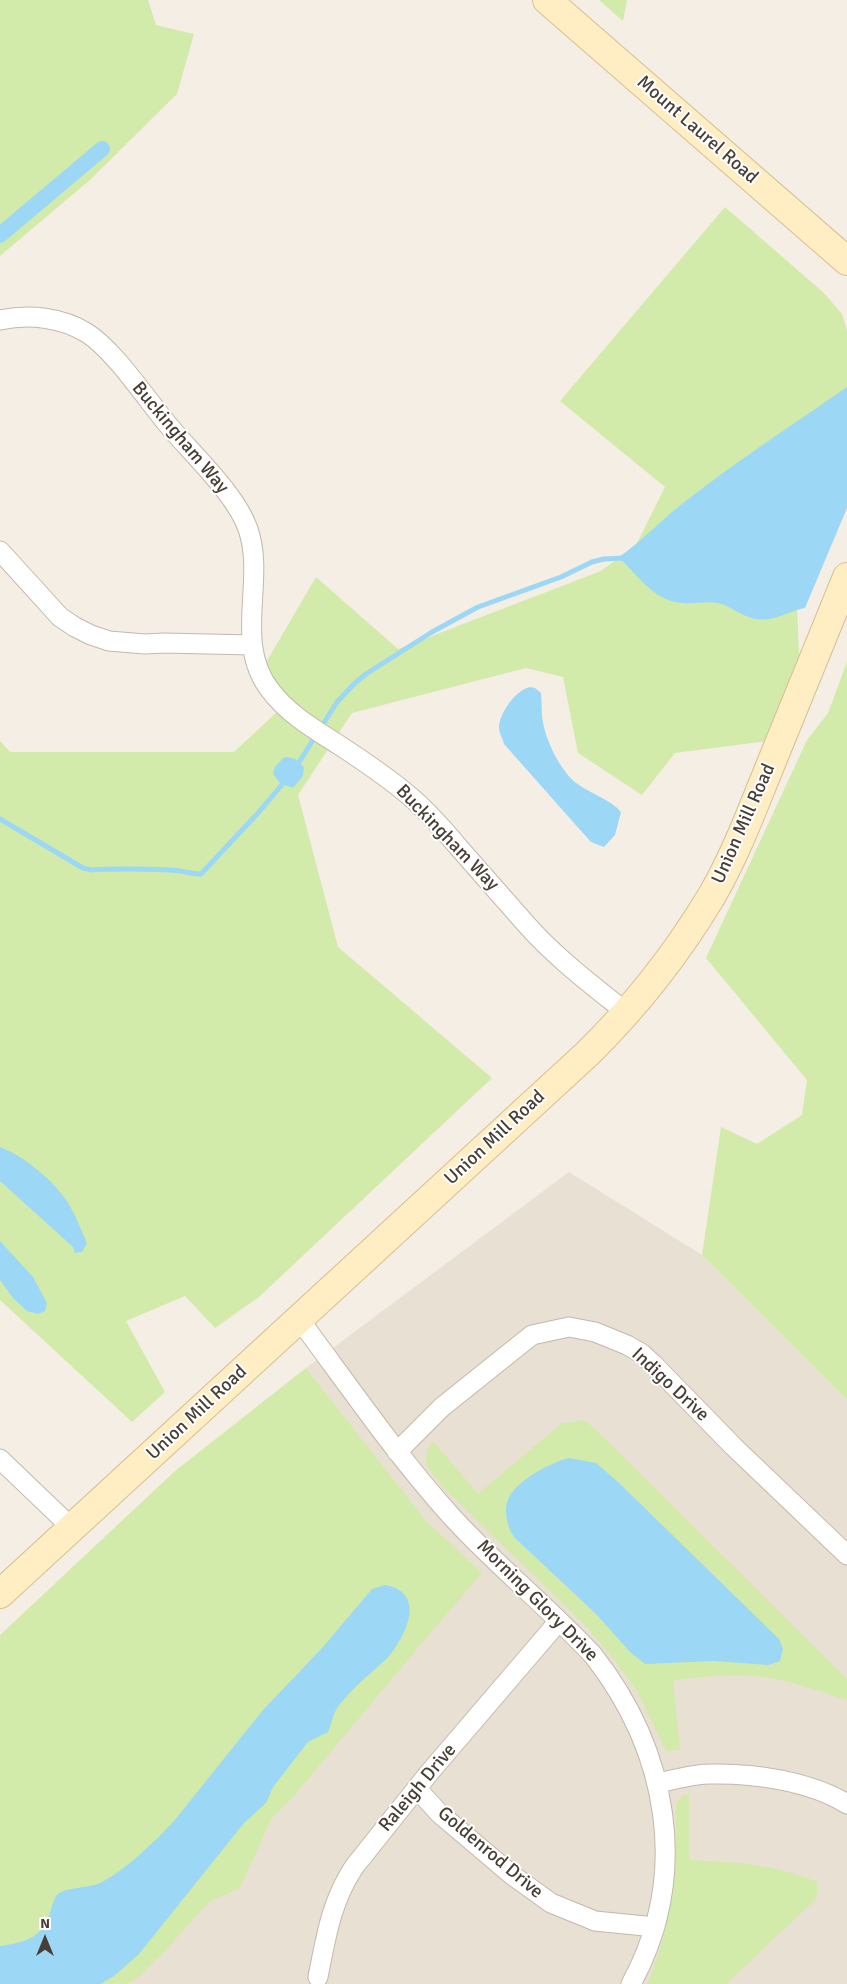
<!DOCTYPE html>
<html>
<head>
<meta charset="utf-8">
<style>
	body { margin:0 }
	#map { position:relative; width:847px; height:1984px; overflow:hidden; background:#f4eee5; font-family:Signika,sans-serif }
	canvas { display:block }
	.north { position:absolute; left:20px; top:1914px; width:50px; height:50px; -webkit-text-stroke:4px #fff; paint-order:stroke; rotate:0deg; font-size:14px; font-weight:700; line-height:20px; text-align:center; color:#473e34 }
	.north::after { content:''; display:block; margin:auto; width:18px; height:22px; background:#473e34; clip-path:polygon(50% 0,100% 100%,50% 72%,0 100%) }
</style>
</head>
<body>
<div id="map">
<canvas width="847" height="1984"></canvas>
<div class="north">N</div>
</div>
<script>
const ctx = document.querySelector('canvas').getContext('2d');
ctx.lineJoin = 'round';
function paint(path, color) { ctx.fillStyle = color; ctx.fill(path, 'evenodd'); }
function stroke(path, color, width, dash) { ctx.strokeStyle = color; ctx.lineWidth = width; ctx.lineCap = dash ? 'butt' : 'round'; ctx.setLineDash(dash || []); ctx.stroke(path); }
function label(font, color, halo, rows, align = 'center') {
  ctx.font = font + ' Signika,sans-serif'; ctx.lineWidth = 4; ctx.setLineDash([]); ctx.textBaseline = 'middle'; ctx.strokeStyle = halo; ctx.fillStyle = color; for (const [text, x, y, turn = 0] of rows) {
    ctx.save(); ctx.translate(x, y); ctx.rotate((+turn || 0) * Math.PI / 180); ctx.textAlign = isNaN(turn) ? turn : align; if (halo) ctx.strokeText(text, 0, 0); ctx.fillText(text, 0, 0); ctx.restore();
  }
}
const residential = new Path2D(`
	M569,1172l133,83 145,145v584h-847v-71l425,-392 -119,-153z`);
const green = new Path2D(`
	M0,0h148l8,25 38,9 -17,60 -86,85 -91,77z
	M599,0h28l-4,21z
	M725,207l99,86 18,21 5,16v107l-51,143 4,102 -25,58 -100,13 -33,42 -64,-42 -15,-76 -37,-9 -174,45 -54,82 40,152 154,131 -233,219 -44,31 -30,-32 -59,25 39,71 -33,30 -132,-122v-559l10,11h224l45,-42 -22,-32 59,-101 82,72 203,-78 35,-26 29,-58 -105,-86z
	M847,662v738l-145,-145 19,-128 36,17 45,-29 5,-35 -101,-122 101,-218 21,-27z
	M306,1368l120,153 56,52 -56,65 -134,160 -21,21 -31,69 -31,14 -46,51 -26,25 -11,6h-126v-349l175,-164z
	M583,1420l11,8 253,251v21c-30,-10 -61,-21 -93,-24 -27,-2 -54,1 -81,4l7,70 -14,1 -29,-60 -21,-29 -29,-35 -144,-140 -17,-22 1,-15 6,-9 45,53 83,-70z
	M689,1794v66c44,2 87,4 128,22v16l-91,86h-79c26,-60 30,-115 29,-180l7,-9z`);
const water = new Path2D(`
	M847,387v121l-42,100c-20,4 -37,18 -59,8 -10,-4 -18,-11 -28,-13 -11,-2 -24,1 -35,0 -28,-1 -45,-27 -64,-46 24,-17 44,-39 68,-57 51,-40 107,-76 160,-113z
	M530,687l5,1 6,5c1,10 0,20 2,30 4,20 19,51 36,62 14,10 31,14 42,27l-6,23 -11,12 -13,-5 -9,-10 -78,-88c-1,-5 -5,-11 -5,-16 0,-15 17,-38 31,-41z
	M287,757l8,2 9,8 -1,9 -10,12 -13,-5 -7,-9 2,-7 8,-9z
	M0,1147c22,8 50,31 64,50 10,13 16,31 23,46l-5,9 -7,1 -2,-6 -73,-66z
	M0,1241l33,36 14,26 -2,8 -7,3 -11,-3 -14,-13 -13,-18z
	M569,1458l27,5 22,19 161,157 4,10 -3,12 -11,4 -56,-4 -68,3 -14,-11 -35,-39 -82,-77c-6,-9 -10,-23 -7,-34 4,-20 44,-41 62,-45z
	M385,1585c41,7 22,49 5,70 -5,6 -12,11 -17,16 -12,10 -23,21 -33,33 -8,10 -7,17 -12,28l-20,10 -35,45 -7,16 -22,20 -105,131 -25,22 -13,8h-101v-38c21,-3 42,-7 49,-30 2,-6 4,-16 8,-21 8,-9 35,-6 47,-14 26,-15 50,-39 70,-60l89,-111 60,-63 49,-58z`);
const stream = new Path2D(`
	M296,767l41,-65 18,-19 11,-9 66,-42 46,-25 83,-30 31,-15 12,-3 20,-1
	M0,819l83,49 9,2c26,-2 53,-1 78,0 11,0 20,4 31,4l57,-61 28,-33`);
const canal = new Path2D(`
	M0,235l102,-86`);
const street = new Path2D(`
	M0,320c29,-6 61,-3 87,13 28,18 60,67 82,93 24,29 67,68 79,103 18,52 -15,113 22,161 18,24 44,39 69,55 26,17 50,33 73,53 18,16 33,33 48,51 22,25 44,50 66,75 30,34 66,61 101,89
	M0,551l60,66 15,10 16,8 18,6 36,3 19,-1 88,2
	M299,1319c50,67 97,136 153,198 45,49 96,90 141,138 75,96 98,219 38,329
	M397,1452l45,-45 90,-72 37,-8 26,5 32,13 14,8 12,11 81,83 113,108
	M0,1459l72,69
	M657,1783c17,-3 36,-9 53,-9 43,-1 100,7 137,30
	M417,1789l23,25 72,61 39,28 44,18 60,6
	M318,1977c8,-40 13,-75 36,-110l75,-94 130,-152`);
const secondary = new Path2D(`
	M547,0l300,261
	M0,1594l587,-540c48,-47 89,-99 124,-157 24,-41 41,-87 59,-131 26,-63 51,-126 77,-189`);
const streetNames = [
	["Mount Laurel Road",697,130,41],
	["Buckingham Way",180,438,50],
	["Union Mill Road",744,824,-66],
	["Buckingham Way",447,838,46],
	["Union Mill Road",495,1138,-43],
	["Indigo Drive",670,1385,43],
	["Union Mill Road",197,1413,-43],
	["Morning Glory Drive",537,1601,45],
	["Raleigh Drive",418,1788,-50],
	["Goldenrod Drive",490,1853,40]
];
paint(residential, '#e8e0d2');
paint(green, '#d2ebaa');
paint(water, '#9cd7f5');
stroke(stream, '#9cd7f5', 5);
stroke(canal, '#9cd7f5', 16);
stroke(street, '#c3b8aa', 21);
stroke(secondary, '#d7c091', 30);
stroke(street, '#fff', 19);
stroke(secondary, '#ffedc3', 28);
label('19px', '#473e34', '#fff', streetNames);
</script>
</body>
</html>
